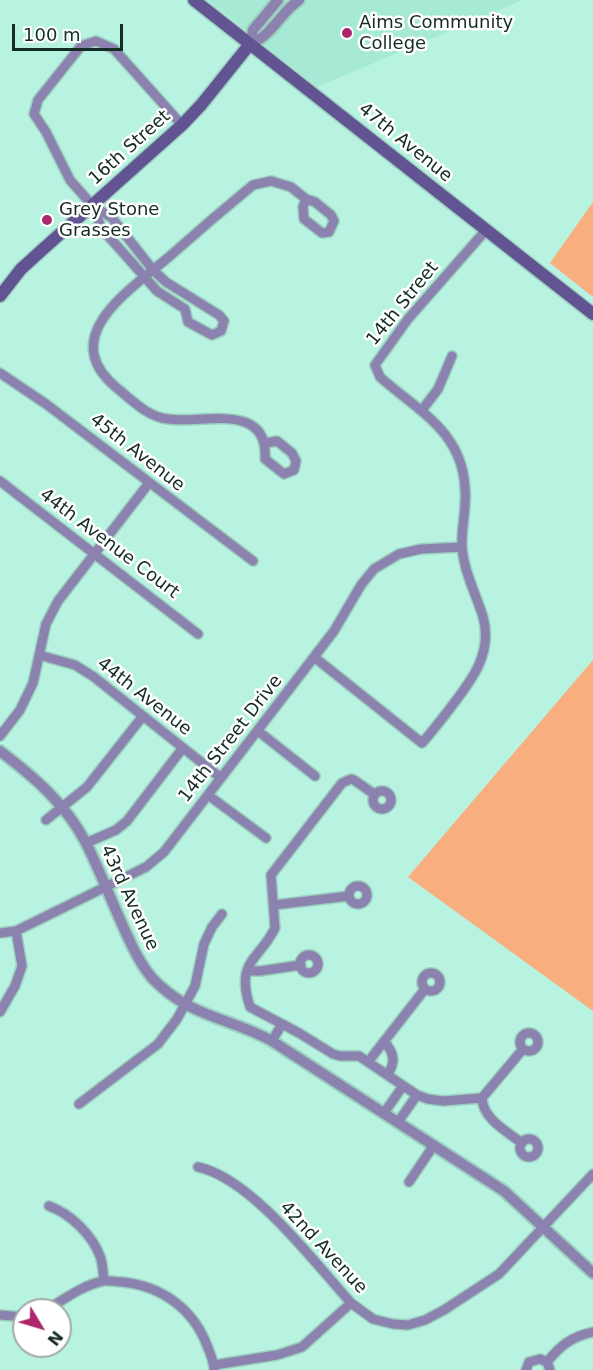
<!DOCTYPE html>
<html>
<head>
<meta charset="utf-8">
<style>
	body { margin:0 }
	#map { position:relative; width:593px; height:1370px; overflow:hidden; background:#b8f2e0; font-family:"DejaVu Sans",sans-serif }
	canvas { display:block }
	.north { position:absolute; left:12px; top:1298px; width:60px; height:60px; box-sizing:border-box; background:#fff; border:2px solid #a1aba8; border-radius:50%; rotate:128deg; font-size:16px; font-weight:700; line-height:24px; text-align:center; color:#152c25 }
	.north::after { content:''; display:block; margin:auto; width:21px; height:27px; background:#ab266d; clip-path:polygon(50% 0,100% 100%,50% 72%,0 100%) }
	.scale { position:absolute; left:12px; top:24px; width:111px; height:27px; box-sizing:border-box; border:3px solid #152c25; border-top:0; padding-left:8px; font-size:18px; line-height:21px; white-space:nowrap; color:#152c25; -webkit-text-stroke:4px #fff; paint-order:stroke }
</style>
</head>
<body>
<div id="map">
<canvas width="593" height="1370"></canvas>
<div class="north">N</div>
<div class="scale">100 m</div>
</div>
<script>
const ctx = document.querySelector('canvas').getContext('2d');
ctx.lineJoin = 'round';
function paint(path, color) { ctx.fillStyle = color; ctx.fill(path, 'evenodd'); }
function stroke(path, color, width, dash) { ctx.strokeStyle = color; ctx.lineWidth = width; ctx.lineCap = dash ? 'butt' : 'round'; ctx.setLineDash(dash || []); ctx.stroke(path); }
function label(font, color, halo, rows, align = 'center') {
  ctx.font = font + ' "DejaVu Sans",sans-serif'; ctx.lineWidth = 5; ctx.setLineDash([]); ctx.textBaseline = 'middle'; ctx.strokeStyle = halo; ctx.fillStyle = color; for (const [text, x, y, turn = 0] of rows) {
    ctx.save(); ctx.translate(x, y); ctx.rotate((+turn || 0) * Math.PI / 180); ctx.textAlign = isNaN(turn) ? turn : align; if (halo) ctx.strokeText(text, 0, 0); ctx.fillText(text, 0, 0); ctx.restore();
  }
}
const built = new Path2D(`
	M208,0h315l-206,87z`);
const green = new Path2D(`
	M593,202v95l-43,-34z
	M593,660v351l-185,-134z`);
const minor = new Path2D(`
	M92,205l10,24 55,62 28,18 3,13 24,13 9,-4 3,-10 -5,-6 -53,-33 -13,-12 -41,-52 -20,-13 -22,-25 -24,-48 -12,-18 4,-14 43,-54 15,-5 18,8 68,76
	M0,373l46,31 207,157
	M422,410l16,-21 14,-33
	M266,443l11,-2 15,12 4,8 -2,9 -10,4 -19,-15c4,-58 -63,-35 -97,-40 -20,-2 -35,-18 -50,-30 -64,-52 12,-99 52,-133 27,-24 55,-48 83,-71l18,-4 20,6 15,12 9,3 16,13 3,6 -5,11 -7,1 -18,-14 -1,-12 3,-8
	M0,481l198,153
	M39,655l36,10 19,12 127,101
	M314,657l108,86c10,-11 19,-23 29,-36 21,-27 42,-54 32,-90 -7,-23 -19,-45 -21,-70 -1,-19 5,-39 3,-59 -3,-57 -47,-77 -85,-111l-5,-12 33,-46 78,-89
	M258,731l57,45
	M0,736l20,-26 13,-27 13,-59 12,-23 91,-118
	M373 800a9 9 0 1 1 18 0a9 9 0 1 1-18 0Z
	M374,794l-20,-14 -3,-1 -9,4 -71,92 4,53c-16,33 -40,32 -25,79l49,26 34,21 7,2h19l58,39 11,4 15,2 39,-3 41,-49
	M208,795l58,43
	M46,820l41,-33 56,-71
	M86,843l30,-13 11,-9 55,-72
	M349 895a9 9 0 1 1 18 0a9 9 0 1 1-18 0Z
	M274,905l75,-9
	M0,933l16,-2 130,-64 18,-15 170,-221 27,-46 13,-16 25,-15 22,-5 41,-2
	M300 964a9 9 0 1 1 18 0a9 9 0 1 1-18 0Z
	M247,971h13l41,-6
	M422 982a9 9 0 1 1 18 0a9 9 0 1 1-18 0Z
	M0,1012l15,-26 7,-20 -6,-35
	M520 1042a9 9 0 1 1 18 0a9 9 0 1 1-18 0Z
	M272,1041l10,-17
	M384,1041c10,12 12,20 4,33
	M368,1062l57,-73
	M482,1098c1,21 24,33 40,45
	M79,1104l79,-60 19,-25 18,-33 9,-42 8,-17 10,-13
	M384,1113l19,-27
	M398,1122l19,-27
	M520 1148a9 9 0 1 1 18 0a9 9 0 1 1-18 0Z
	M198,1167c53,11 117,96 153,136l22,16 20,5 15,1 17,-5 19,-10 55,-36 94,-100
	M409,1182l25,-37
	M49,1206c22,8 43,29 51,50 3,8 3,17 4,25
	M46,1310c17,-10 37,-25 57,-29 6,-1 13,1 19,1 40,4 72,27 86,66 3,7 6,14 6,22
	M0,1315l24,2
	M547,1362c14,-17 24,-25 46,-30
	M214,1365l63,-10 25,-8 49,-44
	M526,1370l3,-8 11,-3 7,3 3,8`);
const tertiary = new Path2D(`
	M250,44c22,-8 30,-31 49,-44
	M250,44l3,-14 25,-30
	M0,751c34,26 66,53 86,92 15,30 27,62 41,92 7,16 14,30 25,43 38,40 77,39 120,63l232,150 89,82`);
const secondary = new Path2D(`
	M194,0l399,314
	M0,296l21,-27 21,-19 140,-125 19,-20 49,-61`);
const markers = [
	[347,33,6,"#ab266d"],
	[47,220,6,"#ab266d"]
];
const poiNames = [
	["Aims Community",359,23],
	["College",359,44],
	["Grey Stone",59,210],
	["Grasses",59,231]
];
const streetNames = [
	["47th Avenue",405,143,39],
	["16th Street",130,148,-42],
	["14th Street",403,304,-51],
	["45th Avenue",137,453,38],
	["44th Avenue Court",109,544,37],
	["44th Avenue",144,697,38],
	["14th Street Drive",231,739,-52],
	["43rd Avenue",129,898,65],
	["42nd Avenue",323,1248,47]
];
paint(built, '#a6ead5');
paint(green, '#f8ae7e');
stroke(minor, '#9bcebe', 12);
stroke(tertiary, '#9bcebe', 14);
stroke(secondary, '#9bcebe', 15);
stroke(minor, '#8b82af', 9);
stroke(tertiary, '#8b82af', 10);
stroke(secondary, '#625393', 12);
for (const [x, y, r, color] of markers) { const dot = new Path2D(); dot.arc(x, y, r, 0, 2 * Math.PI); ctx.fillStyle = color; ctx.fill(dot); stroke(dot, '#fff', 2); }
label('18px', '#152c25', '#fff', poiNames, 'left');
label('18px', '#152c25', '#fff', streetNames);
</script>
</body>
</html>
